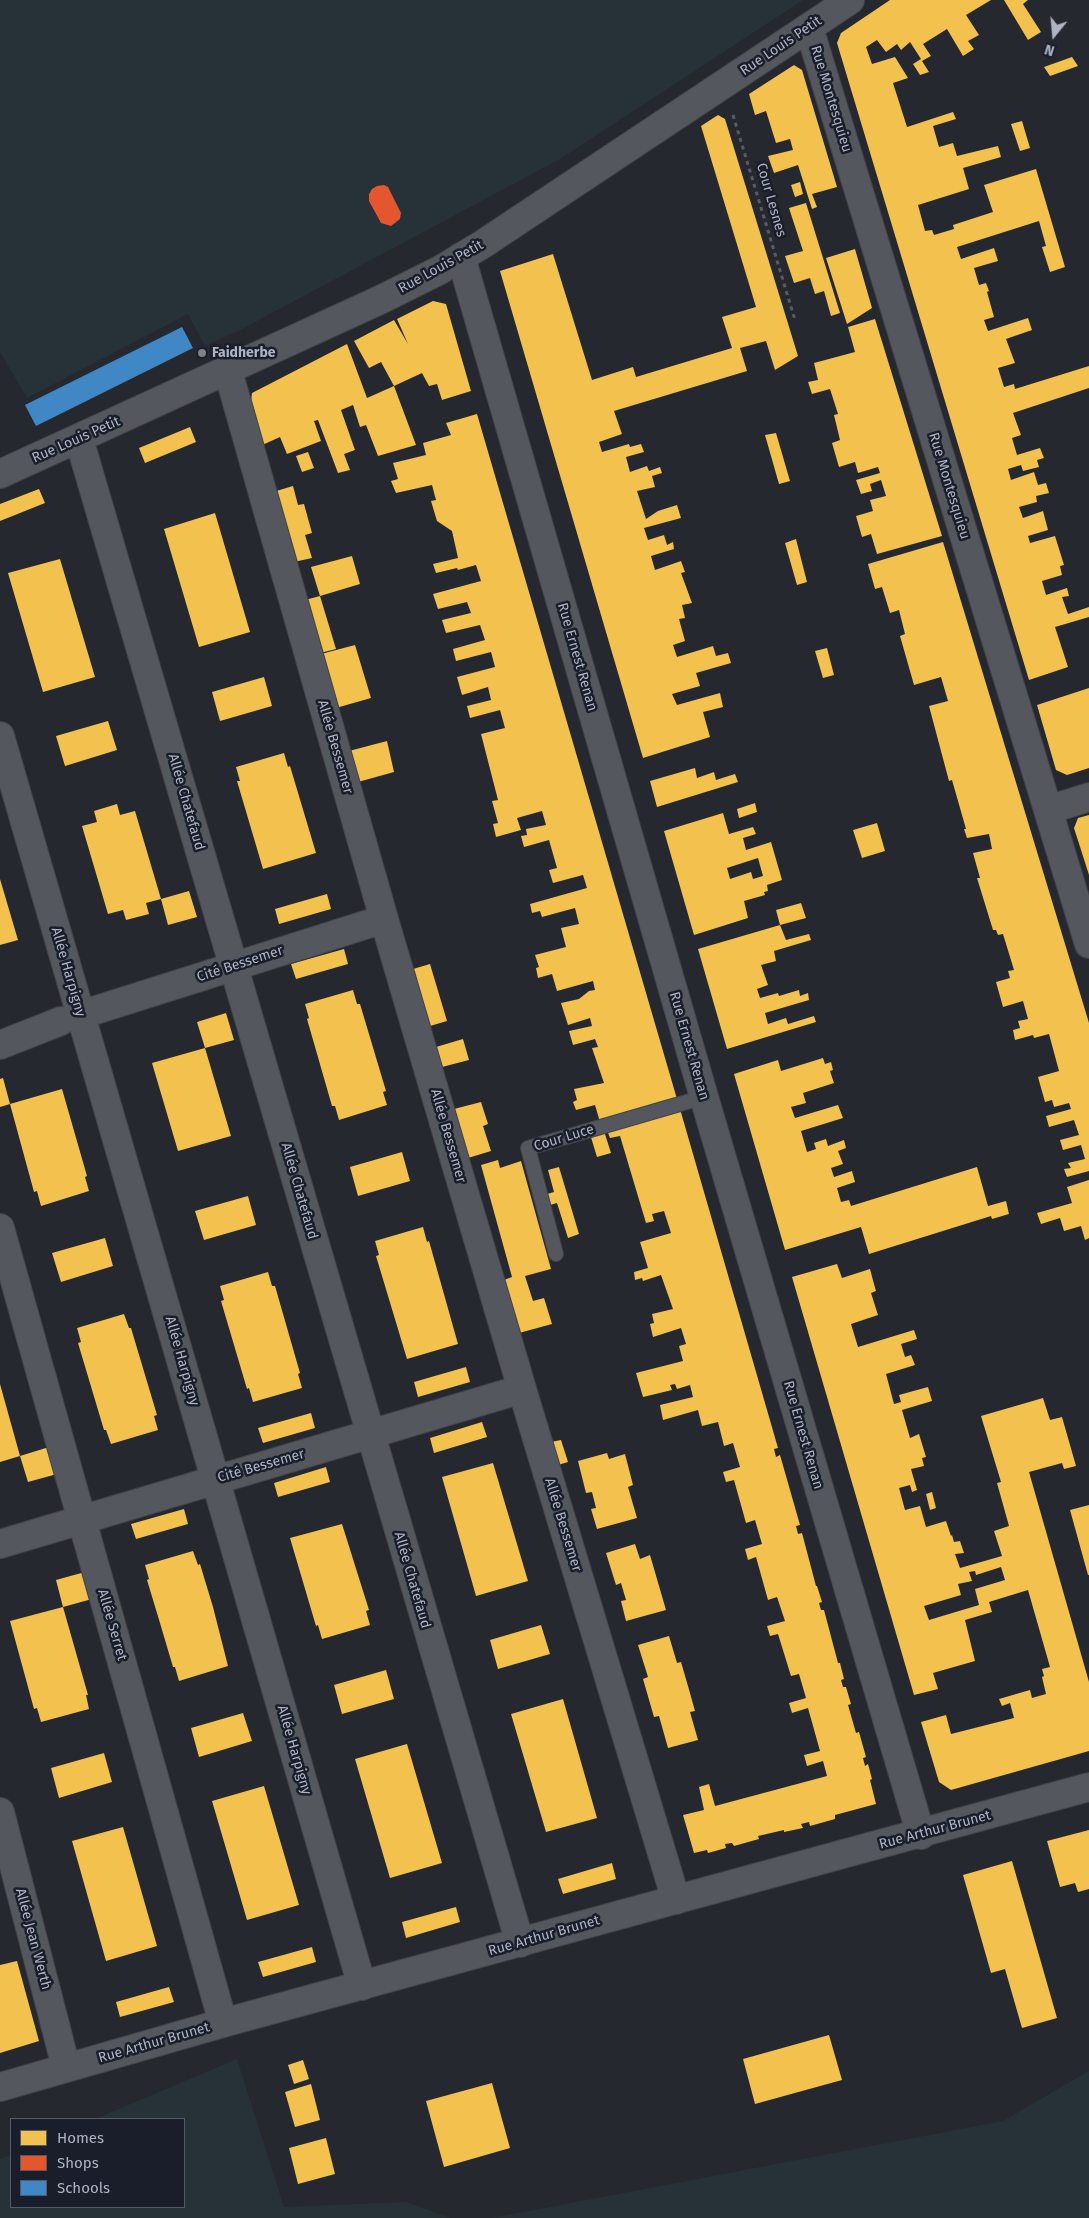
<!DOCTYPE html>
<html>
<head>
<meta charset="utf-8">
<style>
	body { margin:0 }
	#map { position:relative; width:1089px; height:2218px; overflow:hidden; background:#262830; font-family:"Fira Sans",sans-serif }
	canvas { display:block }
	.legend { position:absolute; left:10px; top:2118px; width:175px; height:90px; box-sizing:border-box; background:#1a1e2a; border:1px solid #565a67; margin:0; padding:6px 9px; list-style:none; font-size:15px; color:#afb3c2 }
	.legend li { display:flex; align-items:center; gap:10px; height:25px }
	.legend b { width:25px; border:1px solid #565a67 }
	.north { position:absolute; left:1029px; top:10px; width:50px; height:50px; -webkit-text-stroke:4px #1a1e2a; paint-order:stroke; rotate:197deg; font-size:14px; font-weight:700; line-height:20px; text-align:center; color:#afb3c2 }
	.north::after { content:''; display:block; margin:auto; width:18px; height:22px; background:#afb3c2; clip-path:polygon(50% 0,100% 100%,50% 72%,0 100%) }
</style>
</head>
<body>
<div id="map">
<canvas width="1089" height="2218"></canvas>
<ul class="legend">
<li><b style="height:14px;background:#f2c14e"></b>Homes</li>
<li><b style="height:14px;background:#e4572e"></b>Shops</li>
<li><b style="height:14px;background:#3f88c5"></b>Schools</li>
</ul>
<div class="north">N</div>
</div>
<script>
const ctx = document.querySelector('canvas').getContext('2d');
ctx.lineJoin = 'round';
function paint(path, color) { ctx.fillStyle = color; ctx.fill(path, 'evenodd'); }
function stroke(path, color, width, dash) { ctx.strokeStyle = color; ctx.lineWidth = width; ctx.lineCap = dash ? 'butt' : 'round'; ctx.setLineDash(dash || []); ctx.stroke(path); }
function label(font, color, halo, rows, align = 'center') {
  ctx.font = font + ' "Fira Sans",sans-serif'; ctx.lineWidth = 5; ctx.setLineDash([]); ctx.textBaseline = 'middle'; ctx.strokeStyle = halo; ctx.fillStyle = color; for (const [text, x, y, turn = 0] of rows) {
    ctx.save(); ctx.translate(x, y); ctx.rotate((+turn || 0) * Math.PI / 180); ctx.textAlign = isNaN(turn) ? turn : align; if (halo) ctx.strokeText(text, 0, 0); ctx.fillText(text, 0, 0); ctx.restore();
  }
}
const green = new Path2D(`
	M0,0h803l-243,159 -318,170 -37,17 -17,-32 -161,84 -27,-46z
	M237,2059l47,148 122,-5 44,16h-450v-59l11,-4v52h173v-88h-89z
	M1089,2071v147h-597l511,-97z`);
const homes = new Path2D(`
	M890,0h101l-25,15 13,20 -11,6 6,8 -11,7 -16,-27 -24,15 8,12 -9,5 7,11 -9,3 -7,-11 8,-5 -11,-17 -9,8 -4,-6 -11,8 -9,-12 -11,7 6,17 23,-7 13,21 -15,5 14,44 46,-15 3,7 -23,7 6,21 14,-4 4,13 41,-10 3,11 -38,11 6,21 -51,16 7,26 7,-1 2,5 20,-6 -1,-4 40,-13 -9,-27 52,-16 29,98 -15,5 -8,-25 4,-1 -7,-25 -82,26 4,12 33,-11 4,13 -24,7 5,17 7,-2 3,8 -2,1 7,25 -10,3 4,11 40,-13 4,12 -26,9 9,24 -17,5 6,19 10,-3 1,5 74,-23v22l-76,25 8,22 -9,3 5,17 23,-7 4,10 -7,2 2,7 -16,4 -2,-6 -13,4 3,11 23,-8 4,13 8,-2 3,10 -13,3 1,6 -18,5 4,11 20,-7 5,19 -20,6 2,7 25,-7 9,29 -4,1 2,9 -20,6 4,14 21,-7 2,8 -7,1 6,17 21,-7v10l-34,10 13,40 -39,13 -192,-637 4,-10z
	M1004,0h24l-5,4 18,28 -13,8z
	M1072,57l6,9 -28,10 -6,-9z
	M794,65l8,5 35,117 -25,7 5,13 -5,2 -14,-44 -24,8 -6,-17 25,-6 -3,-11 -14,4 -10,-32 -11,4 -6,-21z
	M718,115l7,4 73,237 -23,14 -9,-29 -26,7 7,23 -133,40 8,23 -23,8 3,10 27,-8 1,3 11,-3 3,8 -18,5 4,15 17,-6 2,5 11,-4 2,6 -10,3 3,11 -18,4 9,28 12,-8 19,-6 4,13 -37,10 4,12 16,-5 3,10 6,-3 1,7 -23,7 4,14 26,-9 4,11 -4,1 11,30 -10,2 3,13 -6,1 6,22 -12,4 4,12 36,-11 3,10 12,-3 3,10 -35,10 4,13 -28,8 5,11 43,-12 3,14 -20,5 7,25 -67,21 -143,-487 53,-17 39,126 41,-13 3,10 96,-29 -10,-31 34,-10 -55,-181z
	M1022,121l8,27 -10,3 -9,-27z
	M800,182l3,12 -8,3 -4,-12z
	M806,203l34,110 -9,3 -7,-25 -9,3 -5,-16 -16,5 -9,-27 18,-5 -14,-43z
	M855,249l17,59 -25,16 -21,-66z
	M433,301l13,3 25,87 -29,9 -5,-16 -8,2 -7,-13 -28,13 -13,-24 -12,6 -15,-27 40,-21 14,24 -11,-25z
	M875,319l67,217 -65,18 -6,-20 -9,3 -6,-21 17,-5 -3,-11 16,-4 -5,-16 -11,4 2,7 -11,3 -5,-14 24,-7 -2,-6 -20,6 -3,-11 -16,5 -7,-24 8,-3 -6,-25 4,-1 -8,-25 -18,5 -4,-12 10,-2 -4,-17 41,-11 -7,-25z
	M347,344l20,54 27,-12 22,59 -38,11 -12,-31 -6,2 -7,-22 -12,5 14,40 -11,4 6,16 -12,3 -20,-53 -4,1 7,20 -34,13 -7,-17 -20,9 -10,-35 2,-18z
	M477,414l200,685 -77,23 -5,-17 -19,5 -3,-8 4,-2 -3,-11 30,-6 -12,-35 6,-1 -3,-8 -22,6 -4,-14 23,-5 -2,-8 -22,7 -7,-22 18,-4 10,-8 6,-1 -2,-9 -36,10 -5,-17 -14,4 -2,-10 3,-1 -4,-12 31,-8 -5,-19 18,-4 -4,-16 -33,9 -2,-6 -8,2 -2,-9 57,-16 -4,-13 -30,8 -4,-13 8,-2 -8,-28 -25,7 -3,-11 6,-1 -1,-6 20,-4 -4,-14 -25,7 4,12 -25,7 -3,-13 5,-1 -6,-22 6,-1 -17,-66 24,-6 -5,-18 -30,8 -3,-12 24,-6 -3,-13 -26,8 -5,-18 38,-10 -4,-15 -35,9 -3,-12 32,-9 -5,-15 -34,8 -4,-13 29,-7 -4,-11 -29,7 -5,-15 48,-13 -5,-16 -18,5 -1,-2 -21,5 -3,-9 25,-6 -6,-27 -15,-10 -6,-20 5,-1 -4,-15 -36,8 -5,-12 7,-2 -5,-16 33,-8 -3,-12 28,-8 -5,-12z
	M190,427l6,15 -51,21 -6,-15z
	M776,433l14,48 -11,3 -14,-49z
	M308,452l6,16 -12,4 -6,-16z
	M293,486l5,19 6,-1 8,29 -7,2 7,23 -18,4 -21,-70z
	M39,489l6,14 -45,18v-17z
	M215,513l35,119 -51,15 -35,-118z
	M796,539l11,43 -10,3 -12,-42z
	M943,542l146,481v148l-22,6 -3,-8 7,-1 -3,-5 17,-4 -4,-14 -18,5 -3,-10 19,-5 -5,-15 -25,7 -3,-11 25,-7 -2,-6 -15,4 -2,-7 -7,2 -7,-25 21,-6 -10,-37 -15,4 -1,-3 -18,5 -2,-10 7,-2 -2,-7 10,-2 -5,-18 -20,6 -7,-25 14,-4 -2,-7 6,-1 -11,-36 -5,1 -2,-5h-3l-16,-52h3l-7,-25 19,-4 -3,-15 -22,4 -3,-9h2l-14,-49 -3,1 -20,-75 19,-5 -7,-24 -27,8 -14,-49 5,-2 -6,-24 -9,3 -8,-26 -7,2 -7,-25z
	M352,556l8,28 -40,12 16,53 -16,4 -15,-53 15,-4 -9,-29z
	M60,559l35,118 -52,15 -35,-119z
	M355,645l16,53 -35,10 -15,-54z
	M827,648l7,27 -11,3 -8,-27z
	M264,677l8,29 -52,15 -8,-29z
	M1089,688v80l-22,7 -11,-5 -19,-65z
	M108,721l9,29 -52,16 -9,-30z
	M387,741l7,31 -36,10 -9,-31z
	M284,753l4,14 2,-1 26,87 -53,16 -26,-88h3l-4,-14z
	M695,768l2,10 17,-6 2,8 19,-6 3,8 -81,25 -7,-26z
	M755,803l2,9 -18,6 -2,-9z
	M117,804l3,11 15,-4 26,88 -15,4 3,11 -23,6 -3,-10 -15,4 -26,-88 15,-4 -3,-11z
	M723,813l6,21 24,-7 3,7 -13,4 3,12 25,-8 11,38 -15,5 1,6 -4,1 1,3 -21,6 4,17 -54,17 -30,-104zM758,858l5,18 -10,3 -2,-7 -21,7 -3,-11z
	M1089,815v60l-15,-47 4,-10z
	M877,823l8,28 -23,7 -9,-28z
	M0,879l18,61 -18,5z
	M189,891l8,26 -29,8 -7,-26z
	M327,894l4,15 -52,15 -4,-15z
	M801,903l5,15 -26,7 -4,-15z
	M780,925l6,15 23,-6 2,6 -37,11 2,10 -15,4 7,20 -11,4 3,9 18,-5 1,3 20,-6 1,6 8,-3 1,7 -44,13 3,11 18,-6 2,6 26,-8 2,6 -89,27 -29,-100z
	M344,949l4,15 -52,15 -5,-15z
	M430,964l17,57 -17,5 -17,-57z
	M353,990l4,14h3l26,87 -3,1 4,13 -48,15 -4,-14h-3l-25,-87 2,-1 -4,-14z
	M226,1013l8,27 -29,8 -8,-26z
	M463,1039l6,21 -27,7 -6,-20z
	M205,1048l26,88 -53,15 -26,-88z
	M823,1058l2,6 6,-2 2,8 -3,1 4,12 -31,10 3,10 -15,4 4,11 43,-13 5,13 -42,13 6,21 9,-3 -2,-6 12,-4 2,7 16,-6 2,8 -8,3 5,13 -12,4 3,9 18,-6 3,11 -18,6 4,14 8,-2 2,6 126,-39 11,39 18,-5 3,13 -17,5 -1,-3 -122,38 -8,-27 -76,23 -51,-176 44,-14 3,11z
	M3,1078l7,26 -10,3v-28z
	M62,1089l25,87 -2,1 4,14 -48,15 -4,-15 -3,1 -24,-88z
	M481,1102l7,22 -5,2 8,25 -23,7 -14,-49z
	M680,1109l98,339 -4,1 2,8 4,-2 20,70 -4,1 2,8 4,-1 14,53h1l5,16 -3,1 2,7h3l14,53h2l4,16 -3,1 2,7h3l5,17 -3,1 8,28 3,-1 7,25 -3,1 2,8 3,-2 4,15 -2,1 6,24 -41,11v4l-25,7 -1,-4 -8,2 2,4 -19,4v-2l-26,6 1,3 -25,7 -2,-3 -7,1 1,4 -18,5 -1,-3 -13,3 -11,-38 21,-5 -5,-23 10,-3 6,22 112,-30 -4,-15 -16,5 -3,-11 16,-4 -12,-43 -16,5 -3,-10 17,-5 -7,-24 -8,2 -13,-42 -8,2 -3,-10 18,-5 -8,-24 -9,3 -12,-43 -8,3 -3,-11 17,-5 -7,-24 -9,3 -12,-43 -8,2 -3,-10 17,-5 -7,-24 -9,3 -6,-24 -16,4 -4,-16 -35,10 -3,-15 33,-8 -3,-12 -13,4 -2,-5 -5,1 2,5 -29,7 -7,-24 47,-12 -4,-15 7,-2 -5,-16 -28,9 -3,-13 4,-1 -2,-9 21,-5 -12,-34 -18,6 -1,-3 -7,2 -1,-8 14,-4 -8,-26 31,-9 -7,-22 -12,3 2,7 -8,2 -26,-87 -10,2 -3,-8z
	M604,1131l7,22 -14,4 -7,-23z
	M402,1152l8,29 -52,15 -8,-29z
	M498,1160l2,8 21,-7 30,108 -26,7 8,25 11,-3 8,26 -33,9 -15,-53 8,-3 -31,-112z
	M559,1167l20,67 -11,4 -11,-35 -7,2 -3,-11 7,-2 -6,-22z
	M1089,1180v58l-4,2 -4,-14 -17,5 -4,-13 -19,6 -4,-11 35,-10 -5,-16z
	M248,1196l8,29 -52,15 -9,-29z
	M423,1227l4,15 2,-1 29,103 -51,15 -31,-103 3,-1 -4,-14z
	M105,1238l8,28 -52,16 -9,-29z
	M837,1264l5,14 28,-9 4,15 2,7 -5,2 7,22 -27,9 7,23 56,-17 3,9 -16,5 4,13 6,-2 4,10 -29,9 8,30 7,-2 -2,-7 29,-8 4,14 -30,9 8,28 9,-4 7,23 -4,1 2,8 -13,3 6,21 -5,2 -2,-7 -11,3 6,22 15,-4 6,21 20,-6 5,15 1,-1 2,7 6,-1 4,12 -9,1 5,14 42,-12 -8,-25 15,-5 -12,-43 4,-1 -20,-66 62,-18 7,22 12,-3 14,49 -12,3 -2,-6 -33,9 60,210v69l-138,39 -12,-8 -18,-60 25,-7 5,19 63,-16 -4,-15 -8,3 -3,-7 31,-9 2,8 14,-4 -4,-17 2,-1 -2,-7 8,-2 -22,-77 -39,12 3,10 -27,8 10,41 -42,12 5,16 -24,6 -122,-418zM1001,1567l4,13 -30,9 4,16 -50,15 -5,-14 37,-11 -3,-11 14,-3 -3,-9 6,-1 1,4z
	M268,1272l4,14h3l25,87 -2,1 4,14 -49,14 -4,-14 -2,1 -26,-88 3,-1 -4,-14z
	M124,1314l5,14h2l26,87 -3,1 4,14 -47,14 -5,-14h-2l-26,-87 3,-1 -4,-14z
	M466,1367l4,15 -52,15 -4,-15z
	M0,1384l20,72 29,-9 8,27 -29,8 -8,-26 -20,6z
	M311,1413l4,15 -52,15 -5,-15z
	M482,1422l5,15 -53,16 -4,-15z
	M561,1440l7,22 -10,3 -7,-23z
	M607,1453l2,6 16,-5 8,31 -5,2 9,31 -40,11 -6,-20 5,-1 -4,-16 -6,1 -8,-32z
	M493,1463l35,118 -52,15 -34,-119z
	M326,1467l4,15 -52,15 -4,-14z
	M932,1492l4,16 -6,2 -4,-16z
	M1089,1505v70h-1l-18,-65z
	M184,1509l4,15 -52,15 -5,-15z
	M342,1524l27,86 -3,1 4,14 -48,14 -4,-14 -2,1 -26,-88z
	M635,1544l5,15 10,-4 16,55 -40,11 -5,-20 5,-1 -5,-17 -5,2 -10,-32z
	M193,1551l5,14 2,-1 13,43 15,59 -49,15 -4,-14h-2l-13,-44 -13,-43 2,-1 -4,-14z
	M85,1572l7,27 -29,8 -7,-27z
	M63,1607l25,88h-2l3,14 -48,13 -4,-14 -3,1 -24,-88z
	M541,1625l9,29 -52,15 -8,-29z
	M669,1636l8,27 4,-1 7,24 7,25 -5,1 8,28 -30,8 -9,-32 -5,1 -11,-38 5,-2 -10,-32z
	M386,1670l8,29 -52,15 -8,-29z
	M563,1699l34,119 -51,14 -35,-118z
	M243,1713l9,28 -53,16 -8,-29z
	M407,1744l35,119 -52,15 -35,-119z
	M104,1753l8,29 -53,16 -8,-30z
	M264,1786l35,119 -52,15 -35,-119z
	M123,1827l34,119 -51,15 -34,-120z
	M1089,1830v59l-11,3 -3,-9 -15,4 -13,-46z
	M1012,1861l45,157 -35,10 -17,-59 -14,4 -28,-98z
	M612,1863l4,16 -53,15 -5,-15z
	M456,1907l4,15 -54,16 -4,-16z
	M312,1947l4,15 -53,15 -5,-15z
	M17,1961l22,80 -39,12v-88z
	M169,1987l5,15 -54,15 -4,-15z
	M829,2035l13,45 -87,24 -12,-45z
	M303,2060l6,19 -15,5 -6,-19z
	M492,2083l18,65 -66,19 -18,-66z
	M311,2084l9,36 -25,7 -10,-35z
	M326,2138l9,36 -37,10 -9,-36z`);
const shops = new Path2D(`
	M384,185l4,2 13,26 -1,6 -9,7 -10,-3 -12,-22v-7l3,-5 5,-3z`);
const schools = new Path2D(`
	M182,327l11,21 -157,78 -11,-21z`);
const path = new Path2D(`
	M733,115l62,205`);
const service = new Path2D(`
	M556,1254l-28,-106 176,-51`);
const minor = new Path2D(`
	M809,28l280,916
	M461,257l243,840 217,738
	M228,371l156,548 138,470 154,511
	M79,439l441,1504
	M0,736l362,1250
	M1048,810l41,-13
	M96,1010l288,-91
	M0,1045l61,-24
	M0,1228l223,795
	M0,1544l522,-155
	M0,1812l66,255`);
const tertiary = new Path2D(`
	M0,474l382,-175 58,-29 43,-26 367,-244
	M0,2087l223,-64 866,-236`);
const markers = [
	[202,353,5,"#7f828f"]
];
const streetNames = [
	["Rue Louis Petit",781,46,-34],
	["Rue Montesquieu",831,99,73],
	["Cour Lesnes",771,200,74],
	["Rue Louis Petit",441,267,-29],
	["Rue Louis Petit",76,440,-24],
	["Rue Montesquieu",949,486,73],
	["Rue Ernest Renan",577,657,74],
	["Allée Bessemer",335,747,74],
	["Allée Chatefaud",186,802,74],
	["Cité Bessemer",240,964,-18],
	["Allée Harpigny",68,972,74],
	["Rue Ernest Renan",689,1046,74],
	["Allée Bessemer",448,1136,74],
	["Cour Luce",564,1138,-17],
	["Allée Chatefaud",299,1191,74],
	["Allée Harpigny",182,1361,74],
	["Rue Ernest Renan",803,1435,74],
	["Cité Bessemer",261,1466,-16],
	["Allée Bessemer",563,1525,73],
	["Allée Chatefaud",412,1580,74],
	["Allée Serret",112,1625,74],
	["Allée Harpigny",294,1750,74],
	["Rue Arthur Brunet",935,1830,-15],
	["Rue Arthur Brunet",544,1936,-16],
	["Allée Jean Werth",33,1939,75],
	["Rue Arthur Brunet",154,2043,-16]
];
const poiNames = [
	["Faidherbe",212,353]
];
paint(green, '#263238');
paint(homes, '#f2c14e');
paint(shops, '#e4572e');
paint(schools, '#3f88c5');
stroke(service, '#424349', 16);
stroke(minor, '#424349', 30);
stroke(tertiary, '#424349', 30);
stroke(path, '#595b62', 3, [4, 4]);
stroke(service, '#55575e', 14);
stroke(minor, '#55575e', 28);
stroke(tertiary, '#55575e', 28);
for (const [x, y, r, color] of markers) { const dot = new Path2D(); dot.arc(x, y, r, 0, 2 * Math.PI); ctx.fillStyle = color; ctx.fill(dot); stroke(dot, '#1a1e2a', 2); }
label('14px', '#afb3c2', '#1a1e2a', streetNames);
label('bold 14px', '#afb3c2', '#1a1e2a', poiNames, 'left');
</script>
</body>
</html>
